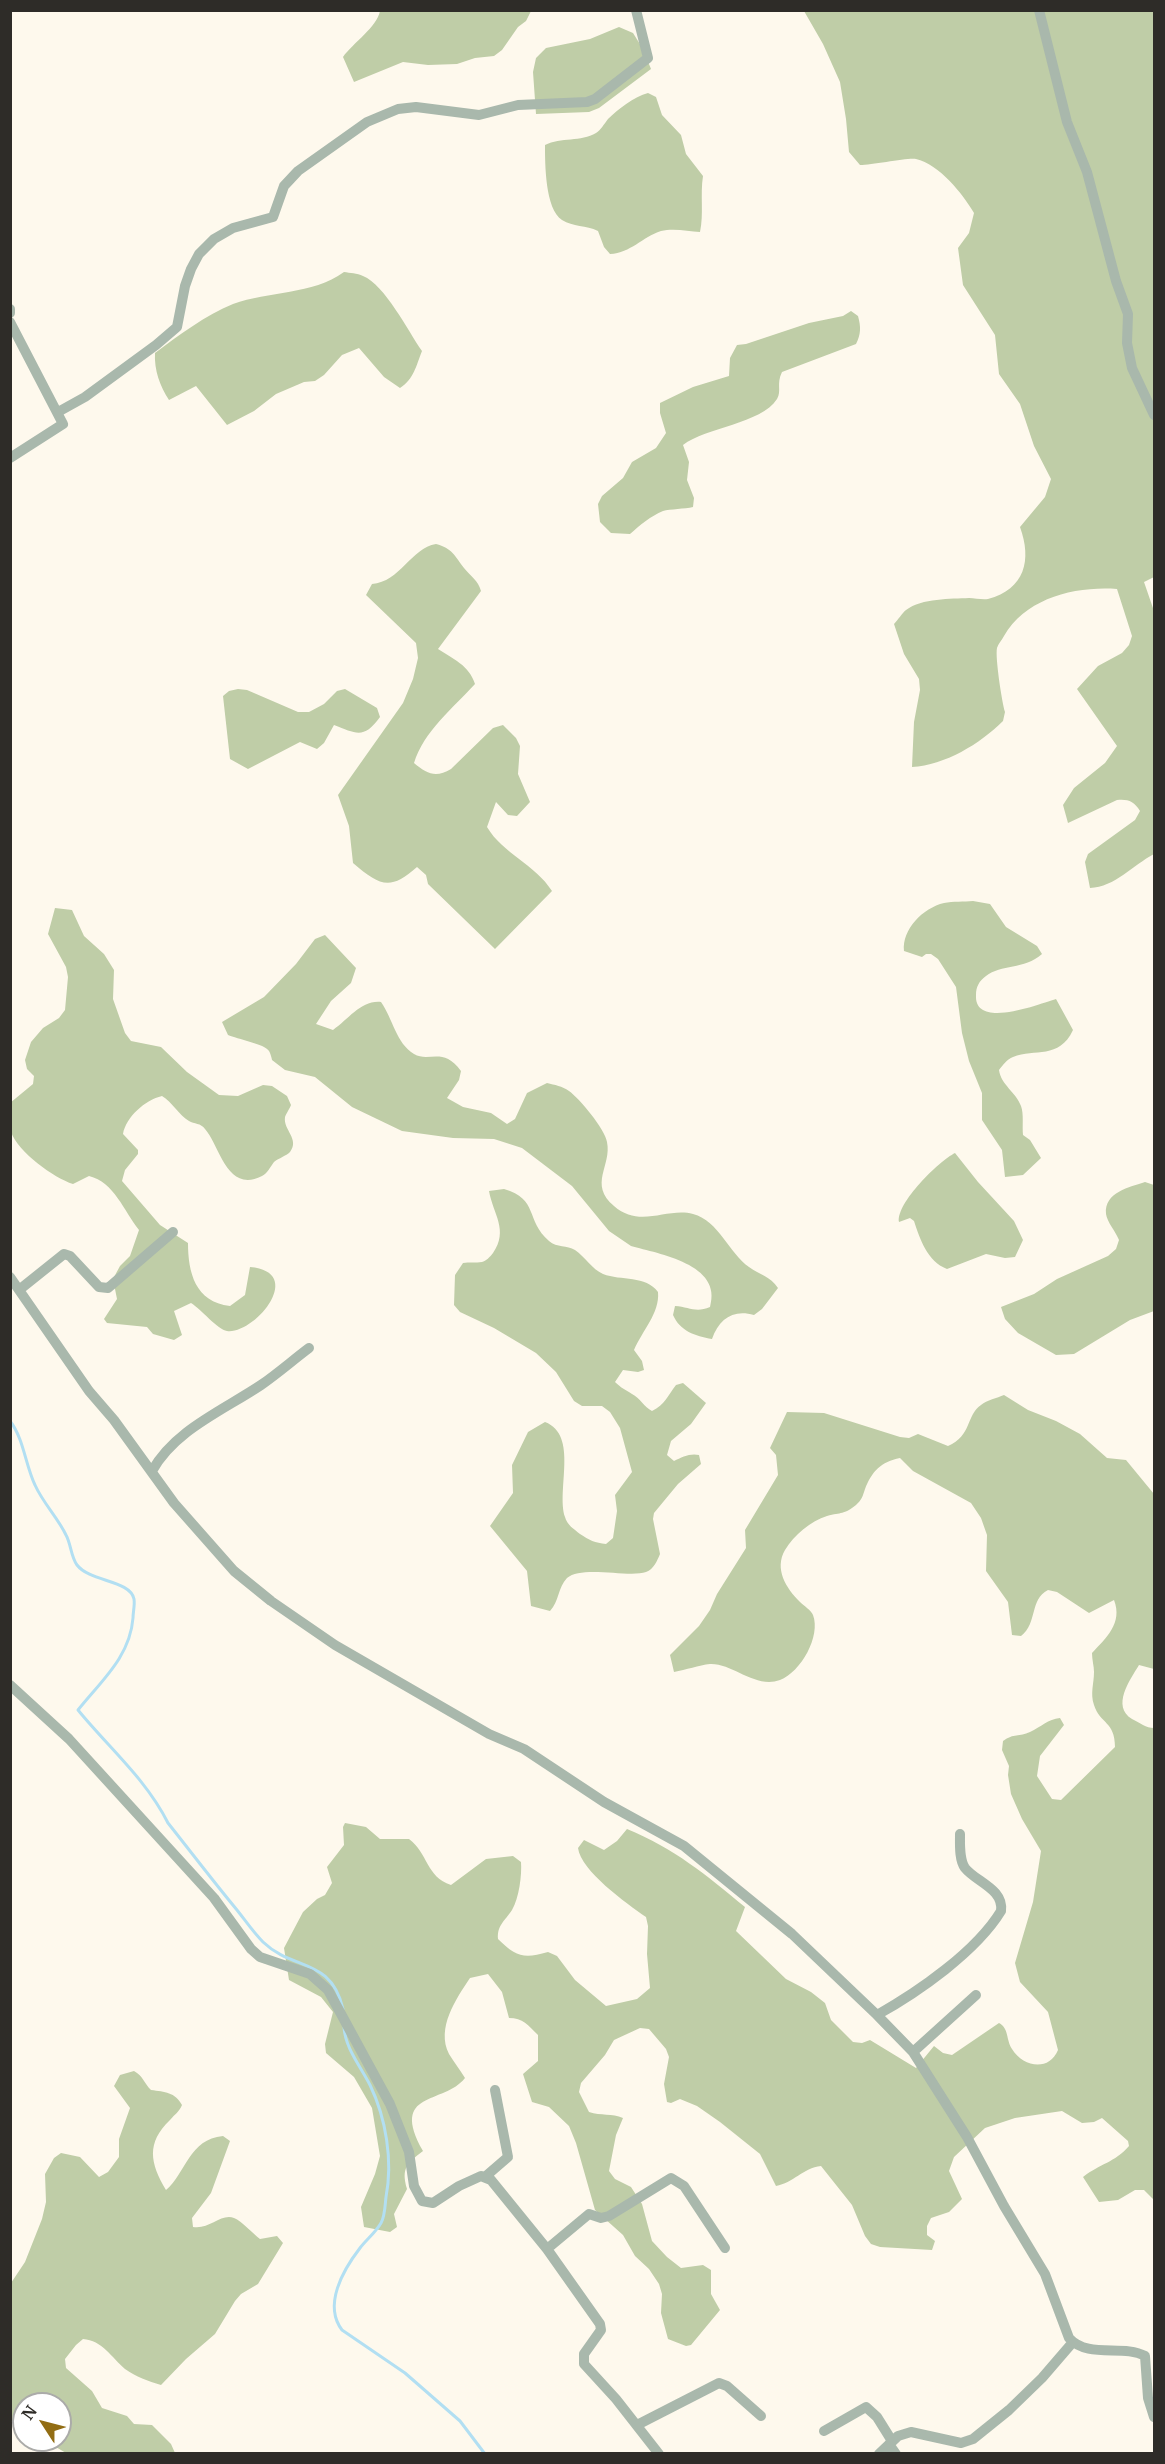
<!DOCTYPE html>
<html>
<head>
<meta charset="utf-8">
<style>
	body { margin:0 }
	#map { position:relative; width:1165px; height:2464px; overflow:hidden; background:#fef9ed; font-family:Merriweather,serif }
	canvas { display:block }
	.frame { position:absolute; inset:0; border:12px solid #2e2c28; pointer-events:none }
	.north { position:absolute; left:12px; top:2392px; width:60px; height:60px; box-sizing:border-box; background:#fff; border:2px solid #ababa9; border-radius:50%; rotate:306deg; font-size:16px; font-weight:700; line-height:24px; text-align:center; color:#2e2c28 }
	.north::after { content:''; display:block; margin:auto; width:21px; height:27px; background:#926d14; clip-path:polygon(50% 0,100% 100%,50% 72%,0 100%) }
</style>
</head>
<body>
<div id="map">
<canvas width="1165" height="2464"></canvas>
<div class="frame"></div>
<div class="north">N</div>
</div>
<script>
const ctx = document.querySelector('canvas').getContext('2d');
ctx.lineJoin = 'round';
function paint(path, color) { ctx.fillStyle = color; ctx.fill(path, 'evenodd'); }
function stroke(path, color, width, dash) { ctx.strokeStyle = color; ctx.lineWidth = width; ctx.lineCap = dash ? 'butt' : 'round'; ctx.setLineDash(dash || []); ctx.stroke(path); }
const green = new Path2D(`
	M380,11v-1l151,1 -5,10 -8,6 -16,23 -8,6 -19,2 -18,6 -29,1 -25,-3 -49,20 -11,-25c10,-14 34,-30 37,-46z
	M804,11h350v566l-10,5 10,29v243c-21,11 -39,33 -64,34l-5,-26 3,-8 47,-34 5,-9c-6,-10 -12,-12 -23,-11l-49,23 -5,-18 11,-17 31,-25 12,-17 -40,-57 21,-23 24,-13 7,-8 3,-9 -15,-47c-42,-3 -91,9 -113,47 -2,4 -6,8 -7,12 -2,9 5,54 8,64l-2,9c-23,23 -58,44 -91,46l2,-45 6,-32 -1,-11 -15,-25 -10,-30c4,-4 8,-11 12,-14 16,-12 45,-11 63,-12 6,0 13,2 19,1 37,-10 44,-39 32,-72l25,-30 6,-18 -17,-33 -14,-42 -21,-30 -4,-39 -32,-50 -5,-37 11,-15 5,-20c-11,-19 -35,-49 -58,-54 -6,-2 -44,6 -56,6l-11,-13 -3,-33 -6,-37 -17,-38z
	M619,27l14,6 10,16 8,20 -52,39 -10,4 -53,2 -3,-42 3,-14 10,-10 44,-9z
	M648,93l8,4 6,18 19,20 5,19 17,22c-3,19 1,38 -3,56 -12,-1 -27,-4 -39,-1 -19,6 -30,22 -51,23l-6,-7 -6,-16c-12,-6 -25,-4 -36,-11 -17,-11 -17,-57 -17,-75 16,-8 36,-3 51,-12 5,-3 8,-9 12,-14 10,-10 26,-22 40,-26z
	M344,272c6,1 13,1 19,4 22,9 45,55 59,75 -6,15 -8,28 -22,37l-16,-11 -25,-29 -17,7 -18,20 -9,6 -11,1 -28,12 -22,17 -27,14 -31,-39 -27,14c-9,-14 -15,-30 -14,-47 24,-18 51,-38 78,-49 36,-13 79,-9 111,-32z
	M851,311l7,5c3,11 3,18 -2,28l-74,28c-6,12 0,19 -5,27 -16,25 -71,28 -94,46l6,17 -2,18 7,18 -1,9c-8,2 -23,2 -30,4 -12,5 -23,14 -33,23l-19,-1 -11,-11 -2,-18 4,-8 21,-18 9,-16 24,-14 10,-15 -6,-20v-10l33,-16 36,-11 1,-18 7,-13 9,-1 63,-21 34,-7z
	M436,544c16,4 19,12 28,24 7,9 14,12 17,23l-43,58c15,10 31,16 37,35 -21,23 -52,48 -61,79 13,11 22,15 37,6l42,-41 10,-3 13,13 4,8 -2,28 12,28 -13,14 -9,-1 -12,-13 -9,25c16,27 48,37 65,64l-57,58 -67,-65 -2,-9 -9,-8c-27,24 -37,19 -64,-4l-4,-37 -11,-31 65,-92 10,-24 5,-21 -2,-15 -50,-48 6,-11c28,-2 39,-36 64,-40z
	M238,689l9,1 51,22h11l15,-8 13,-13 8,-2 32,19 3,9c-16,22 -23,17 -46,8l-10,18 -7,6 -17,-7 -52,27 -18,-10 -7,-63 6,-5z
	M973,901l17,3 16,23 31,19 5,8c-18,16 -41,10 -56,22 -7,5 -10,11 -10,19 -2,35 63,9 80,4l17,31c-14,30 -38,18 -60,27 -6,2 -10,8 -14,13 2,15 17,22 22,36 3,8 1,21 2,29l7,5 11,18 -18,17 -18,2 -3,-27 -20,-30v-27l-13,-32 -7,-28 -6,-46 -18,-28 -7,-5h-5l-4,3 -18,-6c-2,-22 19,-43 40,-48 9,-2 20,-1 29,-2z
	M55,908l17,2 12,26 20,18 10,16 -1,29 12,34 6,8 30,6 26,25 32,23 19,1 25,-11 9,1 15,10 4,9c-1,3 -5,9 -6,12 -2,13 15,22 5,35 -4,4 -11,6 -16,10 -4,5 -6,11 -12,14 -35,18 -42,-30 -57,-47 -4,-6 -11,-5 -16,-8 -10,-6 -17,-19 -27,-25 -17,4 -36,21 -39,38l15,16v4l-13,16 -3,11 38,44 28,18c0,29 7,59 42,63l15,-11 5,-28c57,5 4,68 -23,64 -9,-1 -26,-22 -36,-28l-17,8 8,24 -8,5 -21,-6 -6,-7 -40,-4 -3,-4 13,-20 -4,-20 7,-13 10,-10 9,-26c-15,-19 -25,-48 -50,-54l-16,8c-19,-6 -55,-32 -62,-52 -3,-7 0,-20 -1,-29l23,-19 1,-8 -7,-7 -2,-9 6,-18 12,-14 16,-10 6,-8 3,-33 -2,-10 -18,-33z
	M325,935l31,33 -5,15 -20,18 -15,23 17,6c16,-11 28,-30 48,-28 12,17 15,41 33,52 15,9 29,-8 47,17l-2,9 -12,18 16,9 28,6 16,11 8,-5 12,-26 20,-10c8,2 15,3 22,8 10,7 36,38 38,51 5,24 -19,42 7,64 26,23 53,1 79,8 26,7 36,39 56,53 11,8 21,9 29,21l-16,21 -8,6c-21,-6 -35,4 -42,24 -17,-3 -32,-8 -39,-24l2,-9c14,1 21,7 35,1 13,-43 -51,-53 -79,-61l-22,-15 -37,-45 -50,-38 -28,-9 -41,-1 -51,-7 -50,-24 -37,-30 -30,-7 -13,-10c0,-1 -2,-8 -3,-9 -4,-7 -32,-12 -41,-16l-6,-13 42,-25 32,-33 19,-25z
	M955,1153l23,29 36,39 9,19 -8,17 -10,1 -19,-4 -39,15c-20,-8 -27,-30 -33,-48l-4,-3 -11,4c-3,-19 40,-61 56,-69z
	M1145,1182l9,3v126l-24,9 -56,34 -18,1 -38,-22 -13,-14 -4,-12 33,-13 23,-15 51,-23 8,-7 3,-9c-3,-8 -12,-18 -13,-26 -2,-22 24,-27 39,-32z
	M504,1189c35,10 21,31 45,52 8,7 18,4 26,9 10,7 17,19 28,24 18,7 43,1 55,18 2,21 -16,39 -24,58l8,11 2,9 -6,2 -15,-2 -8,12c6,6 11,8 17,12 8,4 12,13 20,17 13,-6 16,-16 24,-26l7,-2 23,20 -15,21 -20,17 -4,14 7,6c8,-4 16,-8 25,-6l2,9 -23,20 -24,29 -1,6 7,35c-3,7 -6,15 -14,18 -17,6 -64,-7 -79,6 -9,9 -8,24 -17,33l-19,-5 -4,-35 -37,-45 23,-33 -1,-28 16,-33 17,-10c34,13 11,68 20,95 2,8 9,12 15,17 9,6 15,9 26,10l7,-6 4,-27 -2,-16 17,-23 -12,-44 -10,-16 -8,-6h-20l-8,-5 -18,-29 -20,-19 -42,-25 -34,-16 -6,-7 1,-30 8,-12c6,-1 13,0 19,-1 4,-1 8,-5 11,-9 16,-23 0,-39 -4,-62z
	M1004,1395l24,15 28,11 24,13 27,24 19,2 28,34v175l-15,-4c-9,15 -28,41 -7,54 8,4 14,9 22,9v472l-10,-10h-9l-17,10 -19,2 -16,-25c18,-14 31,-14 46,-31l-1,-5 -26,-23 -8,4 -12,1 -20,-12 -47,7 -30,10 -31,29 -5,14 13,28 -13,13 -18,6 -4,8v9l8,6 -3,9 -52,-3 -9,-3 -6,-8 -13,-31 -31,-39c-18,2 -28,17 -45,20l-16,-32 -40,-32 -23,-16 -17,-7 -9,4 -4,-1 -3,-18 5,-27 -3,-8 -17,-20 -9,-1 -26,12 -9,15 -24,28 -2,9 10,20c12,4 23,1 34,6l-7,17 -7,36 6,8 16,8 11,17 10,37 15,16 14,11 22,-3 8,5v24l9,16 -29,35 -5,1 -18,-7 -7,-26 1,-19 -3,-10 -10,-15 -14,-13 -12,-21 -28,-25 -19,-67 -7,-17 -20,-19 -17,-5 -9,-28 15,-13v-26c-10,-10 -15,-17 -29,-17l-7,-26 -14,-18 -18,4c-14,21 -34,50 -21,76 5,8 11,16 16,24 -21,27 -76,12 -42,73 -16,12 -22,17 -16,38l-13,25 3,13 -7,5 -26,-5 -3,-20 14,-33 5,-18 -8,-48 -18,-31 -28,-24 -1,-9 8,-32 -12,-15 -32,-17 -5,-32 19,-36 14,-13 8,-4 7,-12 -5,-16 17,-22 -1,-18 2,-4 21,4 14,12h29c19,14 17,38 42,46l35,-26 27,-3 8,6c1,13 -2,36 -9,48 -7,11 -15,15 -14,29 18,18 26,20 50,13l9,4 18,24 31,26 31,-7 13,-11 -3,-34 1,-28 -2,-9c-20,-14 -65,-46 -68,-69l6,-8 20,10 13,-9 10,-12c48,20 78,45 118,78l-9,24 50,48 25,13 14,11 6,17 22,22 9,1 8,-3 46,28 18,-22 9,7 9,2 47,-32c10,5 7,17 13,26 11,18 37,23 46,1l-10,-38 -28,-30 -5,-19 18,-61 8,-51 -19,-32 -11,-25 -3,-19 1,-9 -7,-16 1,-9c11,-8 16,-4 27,-9 11,-5 18,-13 30,-14l4,7 -24,31 -3,20 15,23 9,1 54,-53c0,-26 -15,-23 -21,-42 -4,-12 0,-21 0,-33 0,-6 -2,-12 -2,-19 14,-15 31,-30 22,-53l-25,13 -32,-21 -9,-2c-19,10 -10,33 -27,46l-9,-1 -4,-33 -22,-31 1,-36 -6,-17 -10,-15 -58,-32 -13,-13c-19,4 -28,13 -35,31 -2,6 -3,11 -9,16 -13,10 -14,7 -29,11 -16,5 -33,19 -42,34 -11,19 1,38 15,52 4,4 11,8 13,13 8,21 -12,57 -33,65 -25,9 -47,-17 -70,-16 -11,1 -24,6 -36,8l-4,-17 29,-29 11,-16 7,-16 29,-46 -1,-18 33,-55 -2,-20 -6,-7 17,-36 37,1 76,24 9,1 9,-4 30,12c24,-10 18,-31 33,-41 6,-5 16,-7 23,-10z
	M134,2071c9,5 10,12 17,19 14,2 24,2 31,15 -3,7 -7,9 -12,15 -24,23 -20,43 -4,70 20,-17 23,-51 57,-54l7,5 -19,52 -19,25 1,9c16,3 28,-14 41,-9 8,3 18,15 26,21l17,-3 6,7 -25,41 -17,10 -6,7 -20,33 -29,25 -25,26c-13,-4 -25,-8 -36,-16 -13,-11 -23,-29 -42,-30l-7,6 -11,14 1,9 26,23 10,17 25,8 7,8 18,1 19,19 4,9h-109l-22,-13h16v-36h-36v25l-13,-8v-138l14,-21 17,-43 4,-17 -1,-28 9,-16 7,-5 19,4 19,20 9,-5 11,-15v-18l11,-31 -16,-22 6,-11z`);
const stream = new Path2D(`
	M10,1421c14,18 15,43 25,64 8,18 23,33 31,50 5,9 5,22 11,30 13,17 53,15 57,34 1,6 -1,13 -1,19 -3,39 -32,63 -55,92 31,38 68,69 90,113 23,29 45,58 69,87 8,10 16,22 26,32 30,29 68,15 80,67
	M344,2027c1,21 17,40 26,58 16,33 23,76 16,112 -1,8 -1,19 -5,26 -5,9 -15,17 -21,25 -17,22 -37,57 -18,82l63,43 55,48 25,33`);
const street = new Path2D(`
	M1039,10l28,112 20,50 29,109 12,33 -1,29 5,25 22,47
	M10,309v4
	M10,322l53,102 -53,34
	M58,412l27,-15 71,-52 21,-18 8,-41 6,-17 8,-15 15,-15 19,-11 40,-11 11,-31 14,-15 69,-49 31,-13 18,-2 63,8 39,-10 69,-3 8,-3 53,-41 -12,-48
	M10,1277l79,114 25,29 60,83 60,68 37,30 64,44 154,89 35,15 80,53 80,44 108,88 85,81 36,37 54,85 37,69 41,68 24,64c19,21 54,6 76,18l3,42 6,19
	M19,1290l45,-36 6,2 29,31 9,1 65,-56
	M152,1471c23,-41 70,-60 109,-86 16,-11 32,-25 48,-37
	M10,1685l59,54 145,159 37,51 9,8 50,17 18,16 62,114 19,48 5,34 8,15 11,2 26,-17 22,-10 10,4 56,69 53,75 1,6 -17,24v10l32,35 43,55
	M877,2015c41,-23 99,-63 124,-104 3,-22 -25,-29 -36,-43 -6,-8 -5,-24 -5,-34
	M913,2052l63,-57
	M486,2176l22,-19 -13,-67
	M547,2249l42,-35 12,4 8,-2 62,-38 13,8 41,62
	M637,2425l82,-42 8,3 34,30
	M824,2431l42,-24 11,10 15,24
	M889,2444l7,10
	M879,2454l19,-18 13,-4 50,11 12,-4 36,-29 33,-32 31,-36`);
paint(green, '#bfcda7');
stroke(stream, '#b2dff2', 3);
stroke(street, '#a9b8ac', 10);
</script>
</body>
</html>
